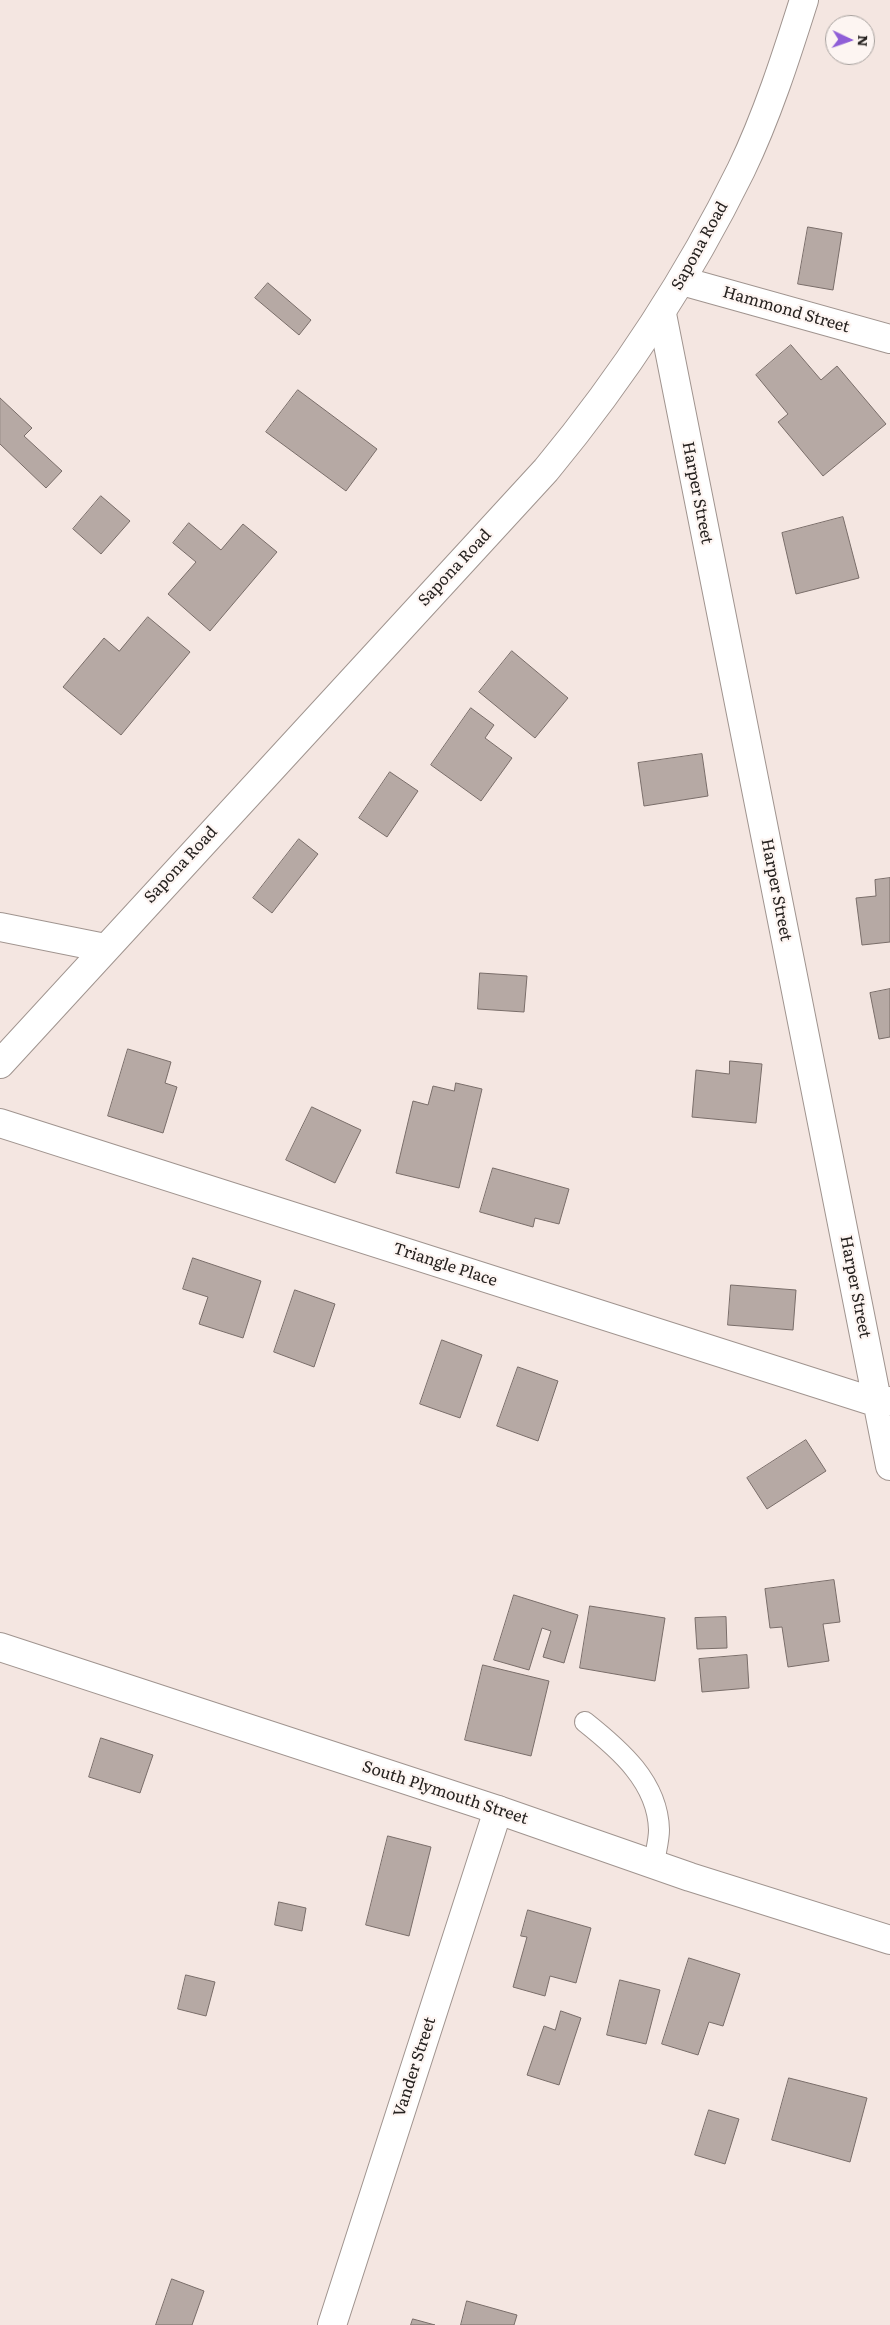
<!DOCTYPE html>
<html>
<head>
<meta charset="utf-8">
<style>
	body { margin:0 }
	#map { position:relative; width:890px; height:2325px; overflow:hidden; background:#f4e6e1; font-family:Literata,serif }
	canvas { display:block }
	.north { position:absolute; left:825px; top:15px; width:50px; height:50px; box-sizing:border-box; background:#fdf5f2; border:1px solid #a7a19e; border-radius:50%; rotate:93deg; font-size:14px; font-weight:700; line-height:20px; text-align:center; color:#262220 }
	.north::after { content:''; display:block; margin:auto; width:18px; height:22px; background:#8f5ed7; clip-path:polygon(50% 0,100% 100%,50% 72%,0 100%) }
</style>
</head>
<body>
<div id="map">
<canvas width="890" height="2325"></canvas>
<div class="north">N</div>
</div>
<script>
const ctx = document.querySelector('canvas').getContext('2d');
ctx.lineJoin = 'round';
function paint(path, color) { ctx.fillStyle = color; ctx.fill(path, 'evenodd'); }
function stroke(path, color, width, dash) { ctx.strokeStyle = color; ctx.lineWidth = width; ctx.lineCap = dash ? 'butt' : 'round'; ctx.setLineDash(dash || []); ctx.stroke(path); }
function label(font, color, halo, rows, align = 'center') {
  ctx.font = font + ' Literata,serif'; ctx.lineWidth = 4.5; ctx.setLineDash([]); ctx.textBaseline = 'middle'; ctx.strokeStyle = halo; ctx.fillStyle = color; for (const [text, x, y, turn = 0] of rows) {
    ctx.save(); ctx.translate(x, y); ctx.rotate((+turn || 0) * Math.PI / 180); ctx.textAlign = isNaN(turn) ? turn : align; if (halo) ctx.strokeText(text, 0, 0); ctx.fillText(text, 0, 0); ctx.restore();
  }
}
const building = new Path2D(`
	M808,227l34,6 -9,57 -35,-6z
	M268,283l43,37 -12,15 -44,-37z
	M791,345l30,35 16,-14 49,58 -63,52 -45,-54 10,-8 -32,-39z
	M298,390l79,59 -31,42 -80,-59z
	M0,398l32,30 -8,8 38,35 -16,17 -46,-44z
	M101,496l29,25 -29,33 -28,-25z
	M843,517l16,61 -63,16 -14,-61z
	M189,523l32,27 22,-26 34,28 -67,79 -42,-37 28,-32 -23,-19z
	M148,617l42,35 -69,83 -58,-48 41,-49 15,13z
	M512,651l56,47 -33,40 -56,-46z
	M471,708l23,17 -9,13 27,20 -31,43 -50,-36z
	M702,754l6,42 -64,10 -6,-43z
	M390,772l28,19 -31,46 -28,-19z
	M299,839l19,15 -46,59 -19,-15z
	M890,878v64l-28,3 -6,-47 20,-2 -1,-16z
	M480,973l47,3 -3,36 -46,-3z
	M890,989v48l-11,2 -9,-46z
	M128,1049l43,13 -6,21 12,4 -14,46 -55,-17z
	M730,1061l32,3 -6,59 -64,-6 4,-47 33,4z
	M456,1083l26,6 -23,99 -63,-15 17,-72 15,4 5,-19 21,5z
	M312,1107l49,23 -26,53 -49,-23z
	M493,1168l76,21 -10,35 -24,-6 -2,9 -53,-15z
	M193,1258l68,23 -18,57 -44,-14 9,-27 -25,-8z
	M731,1285l65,5 -3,40 -65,-5z
	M295,1290l40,14 -21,63 -40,-15z
	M442,1340l40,15 -22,63 -40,-14z
	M518,1367l40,14 -20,60 -41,-15z
	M806,1440l20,31 -59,38 -20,-31z
	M834,1580l6,42 -17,2 6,37 -41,6 -6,-40 -12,1 -5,-39z
	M514,1595l64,20 -14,48 -21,-6 8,-26 -9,-3 -13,42 -35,-10z
	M590,1606l75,12 -10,63 -75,-13z
	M726,1617l1,31 -30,1 -2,-31z
	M747,1655l2,33 -47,4 -3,-33z
	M483,1665l66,16 -18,75 -66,-16z
	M101,1738l52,17 -13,38 -51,-16z
	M388,1836l43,11 -22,89 -43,-11z
	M279,1902l27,6 -4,23 -27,-6z
	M528,1910l63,18 -15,55 -26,-7 -5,20 -32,-9 14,-50 -6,-1z
	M689,1958l51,16 -17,52 -14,-4 -11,33 -36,-11z
	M186,1975l29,7 -9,34 -28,-7z
	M620,1980l40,10 -14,54 -39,-9z
	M561,2011l20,7 -22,67 -32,-10 17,-49 11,4z
	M789,2078l78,20 -17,64 -78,-22z
	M709,2110l30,9 -14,45 -30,-9z
	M172,2279l32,12 -12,34h-36z
	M467,2301l50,14 -3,10h-53z
	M413,2319l22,6h-24z`);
const service = new Path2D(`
	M585,1722c34,27 73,60 74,108 0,11 -4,24 -5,34`);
const minor = new Path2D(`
	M682,281l208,58
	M662,314l228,1152
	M0,927l105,21
	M0,1123l878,280 12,-2
	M332,2325l166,-515`);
const tertiary = new Path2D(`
	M0,1064l546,-594c77,-93 142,-192 195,-300 26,-54 45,-113 63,-170
	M0,1647l498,163 192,67 200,63`);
const streetNames = [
	["Sapona Road",700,246,-61],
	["Hammond Street",786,310,16],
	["Harper Street",697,493,79],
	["Sapona Road",455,568,-47],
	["Sapona Road",181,865,-47],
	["Harper Street",776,890,79],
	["Triangle Place",445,1265,18],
	["Harper Street",855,1287,79],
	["South Plymouth Street",445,1793,18],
	["Vander Street",415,2067,-72]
];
paint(building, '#b6a9a4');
stroke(building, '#796d69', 1);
stroke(service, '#a0948f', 22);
stroke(minor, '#a0948f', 30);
stroke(tertiary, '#a0948f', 30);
stroke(service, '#fff', 20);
stroke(minor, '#fff', 28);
stroke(tertiary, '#fff', 28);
label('16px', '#262220', '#fdf5f2', streetNames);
</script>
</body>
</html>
